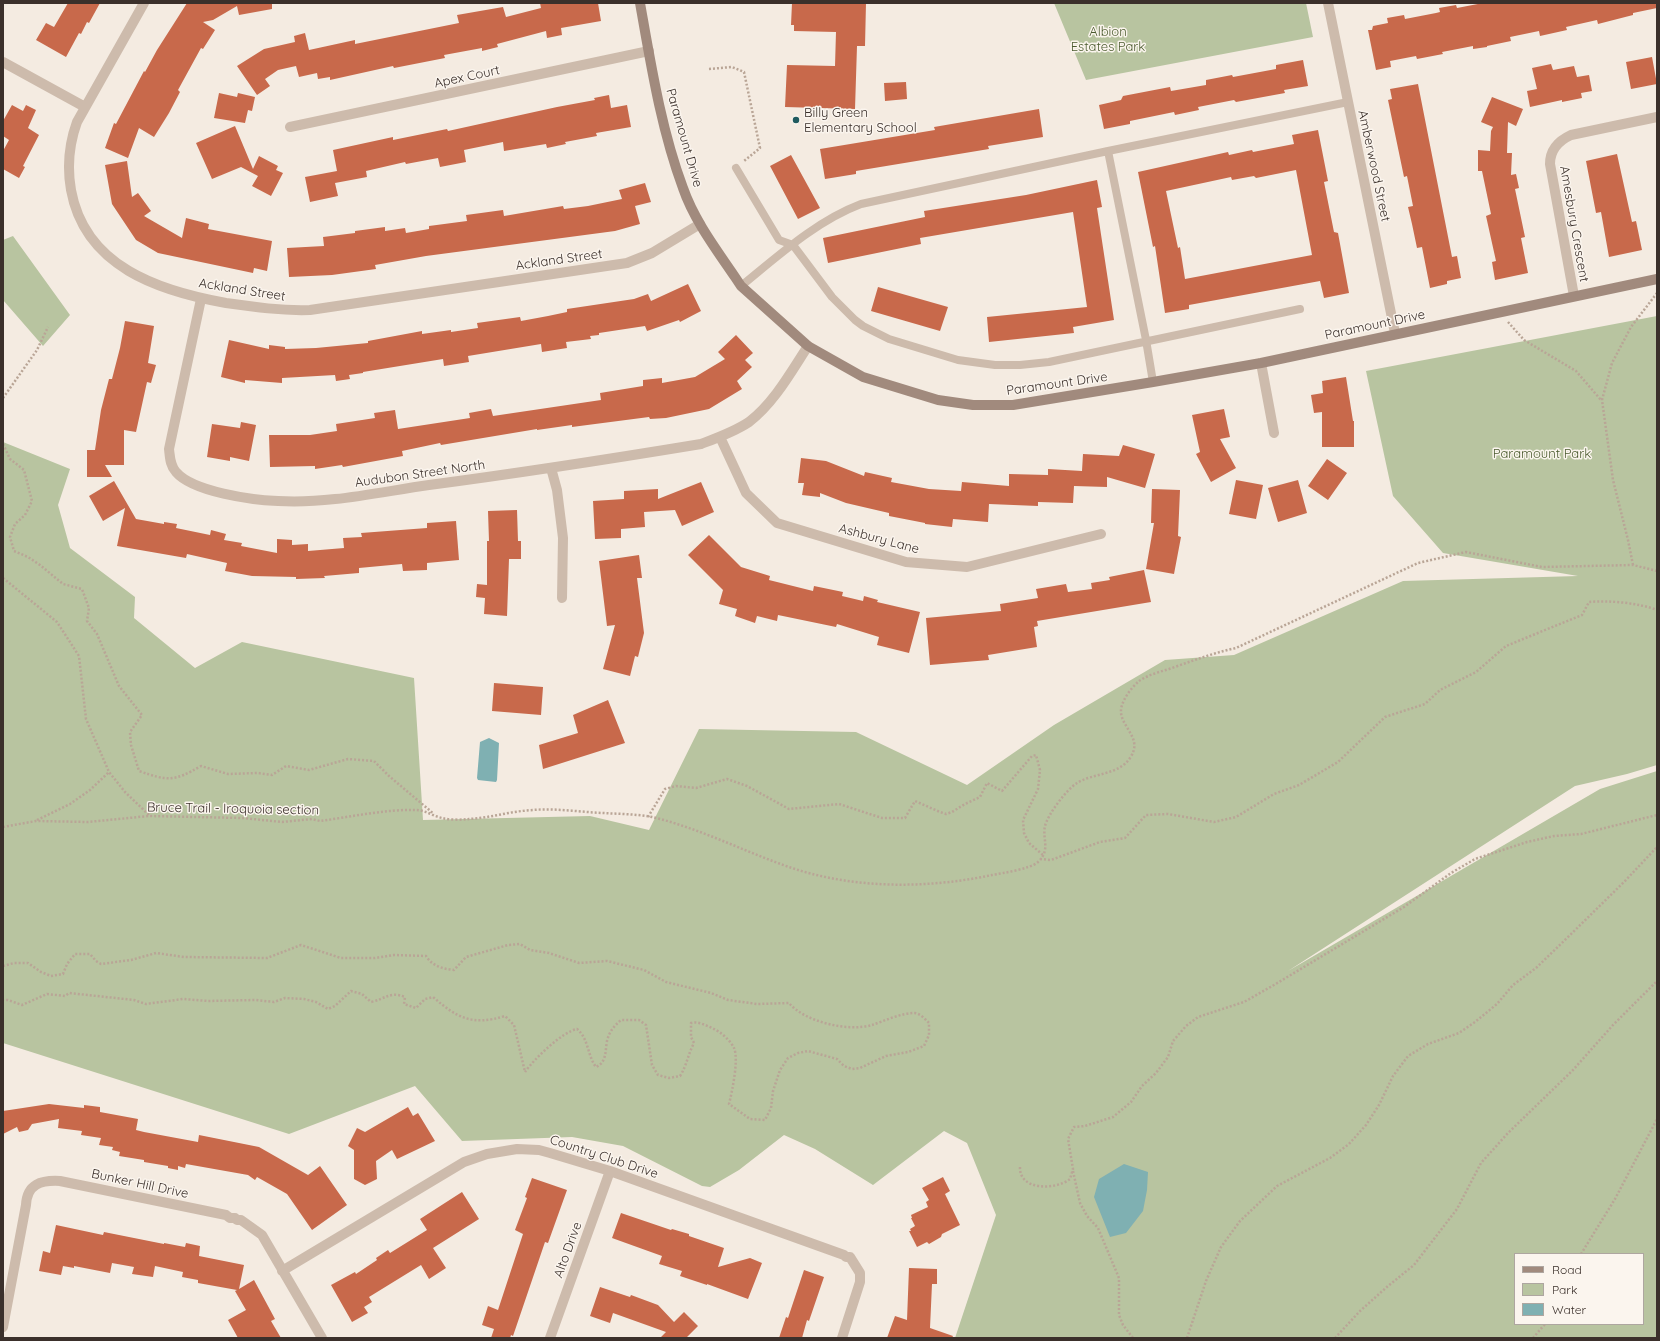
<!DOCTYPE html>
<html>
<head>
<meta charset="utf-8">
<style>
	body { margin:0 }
	#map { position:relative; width:1660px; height:1341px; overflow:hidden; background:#f4ebe1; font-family:Quicksand,sans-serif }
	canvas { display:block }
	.frame { position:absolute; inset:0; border:4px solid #3b302b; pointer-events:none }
	.legend { position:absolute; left:1514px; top:1253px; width:130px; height:72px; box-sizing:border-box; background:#fbf5ee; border:1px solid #aea6a0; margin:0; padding:5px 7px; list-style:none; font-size:12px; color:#3b302b }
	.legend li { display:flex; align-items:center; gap:8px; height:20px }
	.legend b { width:20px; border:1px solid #aea6a0 }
</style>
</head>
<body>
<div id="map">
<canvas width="1660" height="1341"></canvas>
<div class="frame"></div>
<ul class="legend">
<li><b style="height:5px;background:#a18a7d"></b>Road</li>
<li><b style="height:11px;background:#b8c4a0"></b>Park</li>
<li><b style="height:11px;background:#7fb0b2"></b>Water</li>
</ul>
</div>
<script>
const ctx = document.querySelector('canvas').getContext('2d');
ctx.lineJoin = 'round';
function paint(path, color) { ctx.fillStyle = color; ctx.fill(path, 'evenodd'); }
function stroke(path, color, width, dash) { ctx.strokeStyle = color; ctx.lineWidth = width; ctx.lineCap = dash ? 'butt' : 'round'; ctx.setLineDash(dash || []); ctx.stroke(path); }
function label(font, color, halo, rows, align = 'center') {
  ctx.font = font + ' Quicksand,sans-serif'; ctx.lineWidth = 3; ctx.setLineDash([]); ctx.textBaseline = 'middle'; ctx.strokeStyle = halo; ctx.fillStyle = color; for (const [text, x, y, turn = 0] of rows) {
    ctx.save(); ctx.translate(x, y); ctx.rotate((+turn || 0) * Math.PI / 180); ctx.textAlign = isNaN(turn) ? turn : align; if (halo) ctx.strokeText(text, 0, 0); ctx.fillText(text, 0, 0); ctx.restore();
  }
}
const green = new Path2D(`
	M1054,3h252l7,34 -227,43z
	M13,236l57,79 -27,31 -40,-46v-60z
	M1657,316v449l-30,9 -52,12 -287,185 312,-182 57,-18v567h-702l41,-123 -29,-72 -23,-12 -71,54 -58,-36 -31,-14 -45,35 -29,17 -8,-1 -79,-40 -51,-9 -110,4 -47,-55 -126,48 -286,-91v-601l67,27 -12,36 12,43 65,49 -1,21 61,50 47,-26 172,36 9,142 167,-4 59,14 50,-101 157,3 111,53 87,-60 111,-65 69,-5 169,-74 175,-5 -135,-23 -50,-57 -27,-125zM1515,1254h128v70h-128z`);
const water = new Path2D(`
	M489,738l10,5 -2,37 -1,2 -18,-2 -1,-2 3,-36z
	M1124,1164l24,8 -1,18 -4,21 -17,22 -16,4 -16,-40 5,-18z`);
const building = new Path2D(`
	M68,3h32l-11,20 -2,-1 -6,12 -2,-1 -13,24 -30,-17 10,-17 8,4z
	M187,3h85v6l-33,6 -2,-9 -24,14 -10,2 12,8 -12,19 -2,-1 -23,42 2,2 -11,21 -15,24 -15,-9 -11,30 -23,-10 9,-25 2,1 28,-53 1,1 12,-22z
	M540,3h58l3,18 -40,7 1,7 -15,3 -1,-7 -49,13 1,3 -16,4v-3l-38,7 1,3 -51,10 -1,-2 -63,14v-3l-12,2 -1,-6 -18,4 -3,-11 -18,4 -13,9 5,7 -13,9 -20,-29 27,-17 31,-7 -1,-6 11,-3 4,17 46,-10v4l104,-21 -2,-8 46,-8 3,10 35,-9z
	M792,3h74l-1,43h-8l-2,63 -70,-2 2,-42 48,1 1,-34 -42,-1v-6h-3z
	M1483,3h174v5l-24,5v2l-35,9 -1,-4 -31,7 1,3 -27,6 -1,-5 -29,6 1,4 -24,5v1l-14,2v-3l-31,6 1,2 -26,5 -1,-3 -26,5 1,6 -15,3 -8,-40h4l1,-4 15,-3 -1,-5 17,-3 1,4 31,-6 4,-1 -1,-4 17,-3 1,3z
	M1652,57l5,27 -26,5 -5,-27z
	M1303,60l5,26 -24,4 1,3 -49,9 -2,-2 -36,7 1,3 -24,5 -1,-3 -44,9v3l-26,5 -5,-24 22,-5 2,-4 47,-9 1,4 35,-6v-5l26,-5 1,2 43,-8v-4z
	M1551,64l2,6 21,-4 3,11 12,-2 3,16 -11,2 1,5 -20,4v-2l-32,7 -3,-16 10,-2 -5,-21z
	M906,82l1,17 -22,2 -1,-18z
	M1418,84l34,173 5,-1 4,22 -14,3v3l-17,4 -8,-41 -5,1 -5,-24 -4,-17 5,-1 -6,-30 -3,1 -16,-77 4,-1 -2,-10z
	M219,93l18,4 1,-4 17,4 -3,14 -4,-1 -3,13 -31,-5z
	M609,95l2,13 16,-3 4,22 -35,6 1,3 -32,6 1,2 -19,4 -1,-4 -42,7 -1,-9 -39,8 2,12 -26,5 -2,-9 -32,6 -1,-2 -39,9 1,6 -32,6 3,13 -28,6 -5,-25 32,-6 -4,-21 60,-13v3l54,-11 1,2 109,-24 38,-7 -1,-2z
	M1492,97l31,12 -7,17 -8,-4 -1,31h5l-1,22 5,-1 3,14 -4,1 10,48 -4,1 7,35 -33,7 -3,-18 4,-1 -10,-45 5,-2 -9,-43h-4v-21l12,1 1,-20 2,-4 -12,-5z
	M12,105l11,6 3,-6 10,5 -8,18 11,7 -16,31 2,1 -6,11 -16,-9v-18l6,-11 -6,-4v-15z
	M1039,109l4,28 -55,9 1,3 -133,22v3l-31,5 -5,-30 115,-19 -1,-3z
	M235,126l18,43 6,-13 19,10 -2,4 7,3 -12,23 -19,-10 6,-10 -17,-9 -29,12 -16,-36z
	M1318,130l10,51 -4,1 10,50 4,1 11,60 -25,5 -4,-17 -131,24v4l-24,4 -10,-67 -2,1 -15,-75 90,-20 1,3 23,-5 1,2 41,-8 -2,-9zM1296,170l16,85 -127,24 -5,-32 -2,1 -12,-57 65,-14 1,3 22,-4 2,2z
	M1617,154l15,68 4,-1 6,29 -33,7 -8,-45 -5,1 -10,-52z
	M791,155l29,53 -22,11 -28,-53z
	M127,161l5,36 6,-4 13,18 -7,5 38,22 4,-20 23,6 -1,5 64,12 -5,30 -13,-3 -1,5 -95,-20 -22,-13 -24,-36 -7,-39z
	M1097,180l5,27 -5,1 17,112 -41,7 1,6 -85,9 -2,-25 100,-10 -14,-95 -153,26 1,6 -93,19 -5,-25 102,-21 -1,-6 102,-16z
	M645,183l6,19 -16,4 5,18 -25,7 -189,25 -51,9 1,4 -44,6 -43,2 -2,-29 37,-2 -1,-9 32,-4v-2l30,-4v4l20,-3 1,5 23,-4v-3l38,-5 -1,-6 15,-2 22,-3 1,6 59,-10 1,3 24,-3 34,-7 -3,-9z
	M688,284l13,27 -21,11 -1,-2 -32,11 -2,-5 -46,7v2l-9,1 1,3 -25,3 1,6 -25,4 -1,-8 -73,12 1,6 -25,4 -1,-7 -80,13v1l-14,2 1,4 -14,2 -1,-6 -53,3v5l-37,-3v3l-24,-6 8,-37 40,9v-4l16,2v2l31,-1 52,-5v-2l54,-10v3l29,-4v2l27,-4 -1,-5 43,-6 1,4 27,-5 19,-4v-3l67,-10 14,-5 3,7z
	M878,287l70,20 -8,24 -69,-20z
	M125,321l29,5 -6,37 8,2 -5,18 -4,-1 -11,50 -12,-2v35h-19l7,12h-25v-27h8l6,-40 8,-31h3l8,-31z
	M736,335l17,18 -8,7 7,7 -15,14 5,8 -33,20 -43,9 -16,1 -1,-2 -77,10v-2l-35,5v-1l-96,16 -1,-2 -38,8 1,5 -60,11 -1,-2 -27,4v-3l-45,1 -1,-32h41l27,-4 -1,-7 39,-6 -1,-5 21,-3 3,19 72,-11 -1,-5 22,-4 2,7 108,-16 -1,-7 43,-7v-6l19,-2v5l33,-6 30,-18 -7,-7z
	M1346,377l7,44h1v26h-32v-35l-8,1 -3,-18 12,-2 -1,-12z
	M1224,409l6,28 -10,2 16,29 -25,14 -15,-28 4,-2 -8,-37z
	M241,422l15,3 -7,36 -19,-4v4l-23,-4 5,-33 28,4z
	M1123,445l32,9 -10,34 -38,-11v10l-33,-1 -1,17 -35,-1v4l-49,-2 -1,18 -35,-3 -1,8 -27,-3v-1l-36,-7v-3l-43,-10 -26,-10v4l-18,-2 2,-12h-6l3,-25 25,3 38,15 1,-4 27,6 -1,4 38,7 32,2 1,-9 47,4v-12l39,1v-6l34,2 1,-17 36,2z
	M1327,459l20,14 -19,27 -20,-14z
	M1236,480l27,5 -7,34 -27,-5z
	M1298,480l9,33 -29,9 -10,-34z
	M114,481l22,38 28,5v-2l13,2 -1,4 34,7 1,-5 15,4 -2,6 18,3 -1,3 36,7v-14l15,1v5l16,-1v7l36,-3 -1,-10 19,-1 -1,-4 66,-5v-5l29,-2 3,39 -32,3v7l-24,1 -1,-7 -43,4v5l-35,3 1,2 -29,1v-2l-44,-1 -27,-5 2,-8 -40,-9 -1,4 -69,-12 8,-38 -22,13 -14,-25z
	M701,482l13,30 -32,14 -7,-16 -31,2 1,15 -24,2v9l-26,1 -2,-38 31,-2v-8l34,-2v10z
	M1152,489l28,1 -2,46 3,1 -7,37 -28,-5 8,-46h-3z
	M517,510l1,31h3v18h-12l-2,57 -23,-2 1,-16 -9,-1 1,-13 10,1v-44h2l-1,-30z
	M709,535l32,32 29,9 -1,4 44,11 1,-5 29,6 -1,4 21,5 1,-5 14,4 -1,2 43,10 -11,41 -32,-8 2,-8 -42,-13 -1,3 -58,-12 -1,6 -20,-5 -2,7 -20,-7 2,-7 -18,-5 4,-14 -35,-35z
	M639,555l3,23h-5l7,55 -6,24 -3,-1 -5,20 -27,-7 12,-44 -8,1 -8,-65z
	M1144,570l7,32 -114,19 1,5 -4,1 3,20 -49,8 1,5 -59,5 -4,-47 75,-7 -1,-7 38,-6 -2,-9 30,-5 2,8 24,-3 -1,-6 19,-3 -1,-3z
	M494,683l49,4 -2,28 -49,-4z
	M608,700l17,43 -82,26 -4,-24 39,-12 -5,-18z
	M49,1104l35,4v-3l16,2v5l38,7 -2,11 8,2 54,10 1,-7 60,12 49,28 12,-9 27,39 -35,25 -25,-36 -30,-17 -2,3 -7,-5 -62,-11 -1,4 -7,-2v4l-10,-2v-2l-24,-4v-2l-25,-4 1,-4 -8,-2 1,-3 -14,-2 2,-7 -20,-3 1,-4 -24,-3 1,-9 -27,5 -4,6 -9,2 -2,-5 -14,7v-23z
	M408,1107l5,9 5,-3 17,28 -38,18 -5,-9 -16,11 1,18 -12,6 -11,-6v-29l-6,-4 9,-18 8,4z
	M943,1177l7,14 -5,3 15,31 -18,9 -1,3 -12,7 -2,-2 -10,5 -8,-16h2l-1,-2 5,-3 -4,-8h1l-1,-3 17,-8 -2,-5 3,-2 -7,-12z
	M532,1178l35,12 -19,53 -3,-1 -32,94 -2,-1 -1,3h-19l3,-9 -12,-4 6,-19 10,4 25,-76 -8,-4 12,-32 -2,-1z
	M462,1192l17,27 -46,29 13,20 -17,11 -8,-14 -52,32 3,5 -8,5 4,6 -16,9 -21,-37 24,-13 1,2 21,-14 -1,-2 12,-8 2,3 37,-23 -7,-11z
	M621,1213l50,17 1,-1 17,5v2l35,12 -6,19 32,-9 12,5 -14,36 -41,-15v1l-27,-9 2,-5 -23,-7 3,-8 -50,-18z
	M56,1225l47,10 1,-3 60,12v-1l21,4 1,-4 14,3 -1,10 45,9 -5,24 15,-9 21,39 -4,2 10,17h-43l-10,-18 18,-10 -11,-19 2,-1 -39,-7v-3l-16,-3 1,-5 -28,-6 -2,11 -21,-3 2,-7 -22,-4 -2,10 -36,-7v2l-11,-2 -2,9 -22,-4 4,-20 7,2z
	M909,1268l28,1v15h-5l-2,44 23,8 -1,2h-65l8,-22 12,4z
	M804,1270l20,7 -15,44 -2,-1 -5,18h-23l7,-21 2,1z
	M600,1287l30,10 1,-2 27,10 16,17 10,-10 14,14 -12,12h-26l6,-6 -53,-19 -3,10 -20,-7z`);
const path = new Path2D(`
	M709,69l23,-2 12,5 16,76 -16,13
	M1508,322l16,18 52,31 25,29
	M3,398l34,-48 11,-23
	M3,444l7,15 14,11 8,31 -7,14 -10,9 -5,13 4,14 14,6 12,8 23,19 19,5 7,19 -2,13 10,13 22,52 23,29 -12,17 1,13 8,26c29,10 34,11 62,-5l27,8 30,-1 14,2 14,-9 23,4 39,-11 26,2 15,15 45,38
	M1633,565l-5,-25 -15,-60 -11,-80 10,-37 19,-36 26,-34
	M3,578l54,44 22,34 7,63 23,53 16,20 24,23
	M648,817l17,-28 11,-3 20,2 31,-9 20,7 42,23 50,-5 43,14h23l10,-17 25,11 6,2 6,-2 13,-8 15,-7 7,-14 15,8 30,-35 4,-1 4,15 -2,19 -15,31 1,13 5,10 14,12
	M37,820l33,-16 20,-14 19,-18
	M3,827l33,-6 52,1 61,-6 94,2 39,4 30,-3 8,2c30,-4 66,-12 96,-11 9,0 17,6 26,8 8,2 19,2 27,1 21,-1 42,-8 64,-9 23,-2 47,2 70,3 16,1 33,1 49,4 47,11 91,34 137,50 64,22 137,22 203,8 11,-2 38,-6 46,-13 13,-12 4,-23 7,-36 3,-12 22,-37 32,-43 16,-10 42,-8 53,-25 13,-19 -7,-29 -9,-45 -1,-11 10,-25 18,-32 9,-6 20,-9 30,-12 23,-8 44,-16 67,-21l182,-85 48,-11 76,15 91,-2 24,6
	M1040,859l11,1 49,-18 25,-4 21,-23 22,-1 46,8 22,-5 38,-23 25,-9 39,-23 47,-45 40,-13 15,-14 36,-18 30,-26 76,-31 7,-13c19,-2 50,1 68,8
	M3,966l11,-3h14l13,9 10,4 12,-2 4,-10 8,-10h15l6,7 5,3 30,-4 25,-7 28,4 83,1 34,-13 40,13h34l19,-3 32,1c6,10 17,13 28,14l12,-13 42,-12 12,-1 10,6 19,3 30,10 28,-2 37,9 22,12 45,11 17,7 29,4 32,-1c16,19 59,29 83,22 12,-4 29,-12 42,-12 6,0 11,6 15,10v12l-5,11 -16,6 -22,4 -26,12 -8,1 -8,-3 -7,-7 -29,-8 -10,2 -10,5 -8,12 -7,21 -2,17 -6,12 -15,-1 -21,-15c3,-12 10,-45 5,-56 -4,-8 -13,-16 -22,-20 -7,-3 -14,-7 -21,-5v14l3,6c-6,11 -7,22 -14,33l-11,2 -11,-3 -6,-10 -6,-40 -7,-5h-18c-7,6 -12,12 -14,21 -2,10 0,21 -11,26 -9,-12 -7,-28 -19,-38 -15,3 -43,30 -52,43l-11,-47 -9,-9c-33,10 -48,2 -72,-19l-8,2 -9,9 -12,-4 1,-7c-15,-6 -20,2 -34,5l-9,-8 -11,-3 -16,15 -7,3 -12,-7 -12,-3 -19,-1 -11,4 -18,-2 -48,1 -25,-2 -37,5 -12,-4 -65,-7 -4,3 -18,-2 -25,11 -14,-5h-5
	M1020,1167c-1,24 36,23 50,12l3,-10 -5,-30 6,-12 11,-1 28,-9 18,-15 11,-16 14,-13 12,-16 5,-16 13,-15 12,-9 46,-15 30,-17 130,-78 47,-34 24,-14 52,-17 27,-6 27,-2 76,-19
	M1073,1171l7,32 7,13 11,12 21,50v37l4,10 10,13
	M1581,1254l34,-55 42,-80
	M1187,1338l19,-57 15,-34 19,-26 37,-35 53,-28 19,-14 17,-19 13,-20 14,-29 15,-20 20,-12 31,-11 16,-11 22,-18 16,-19 23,-17 31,-30 57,-56 33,-35
	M1335,1338l25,-27 28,-25 26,-21 43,-56 24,-46 27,-30 65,-63 40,-45 44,-44
	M1533,1338l12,-14`);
const lane = new Path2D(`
	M1108,151l38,189 7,42
	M736,168l43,72 14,5 39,52 23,23 8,6 26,13 69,21 37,5h25l29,-3 251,-53
	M741,286c37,-30 75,-65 120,-82l247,-53 240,-49`);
const street = new Path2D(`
	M144,3l-67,119c-8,22 -10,45 -6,68 14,77 88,101 155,113 28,4 56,8 84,7l317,-47 25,-10 48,-29
	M1328,3l67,330
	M3,62l82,45
	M290,127l359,-76
	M1574,296l-24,-132c0,-14 8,-23 21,-29l86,-18
	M201,299l-32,150c1,8 1,17 7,23 17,20 76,28 102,29 51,3 101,-9 151,-16 91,-12 181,-26 272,-41 16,-6 33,-12 48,-22 25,-19 42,-50 59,-76
	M1261,363l13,70
	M720,437l26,56 31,30 129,39 61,5 134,-33
	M551,468l6,22 6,48 -1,60
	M282,1271l182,-109 23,-8 30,-5 22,1 11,3 60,18 234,84 2,2h4l10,16v9l-18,56
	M3,1327l23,-122c1,-21 15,-25 34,-24l166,34 4,3h5l2,2h4l21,15 60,103
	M550,1338l60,-167`);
const secondary = new Path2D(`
	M640,3c11,62 21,126 43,185 11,32 33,61 52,89l6,9 67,60 55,31 75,23 35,5h40l140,-23 108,-19 396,-84`);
const markers = [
	[796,120,4,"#1f5a5e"]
];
const parkNames = [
	["Albion",1108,32],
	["Estates Park",1108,47],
	["Paramount Park",1542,454]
];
const streetNames = [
	["Apex Court",467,77,-12],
	["Paramount Drive",684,138,74],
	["Amberwood Street",1374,166,78],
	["Amesbury Crescent",1574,224,80],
	["Ackland Street",559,260,-8],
	["Ackland Street",242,290,9],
	["Paramount Drive",1375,325,-12],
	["Paramount Drive",1057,384,-8],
	["Audubon Street North",420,474,-8],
	["Ashbury Lane",879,539,15],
	["Bruce Trail - Iroquoia section",233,809,1],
	["Country Club Drive",604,1157,18],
	["Bunker Hill Drive",140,1184,12],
	["Alto Drive",568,1250,-70]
];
const poiNames = [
	["Billy Green",804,113],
	["Elementary School",804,128]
];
paint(green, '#b8c4a0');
paint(water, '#7fb0b2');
paint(building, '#c8694b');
stroke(path, '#b9a596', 2.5, [2, 2]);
stroke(lane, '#cdbbac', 8);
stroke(street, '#cdbbac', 10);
stroke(secondary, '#a18a7d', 10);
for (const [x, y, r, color] of markers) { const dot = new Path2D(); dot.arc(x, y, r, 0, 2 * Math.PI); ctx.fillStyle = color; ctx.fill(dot); stroke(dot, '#fbf5ee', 1.5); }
label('13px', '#4a5a2e', '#fbf5ee', parkNames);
label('13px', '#3b302b', '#fbf5ee', streetNames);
label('13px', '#3b302b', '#fbf5ee', poiNames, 'left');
</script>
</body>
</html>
